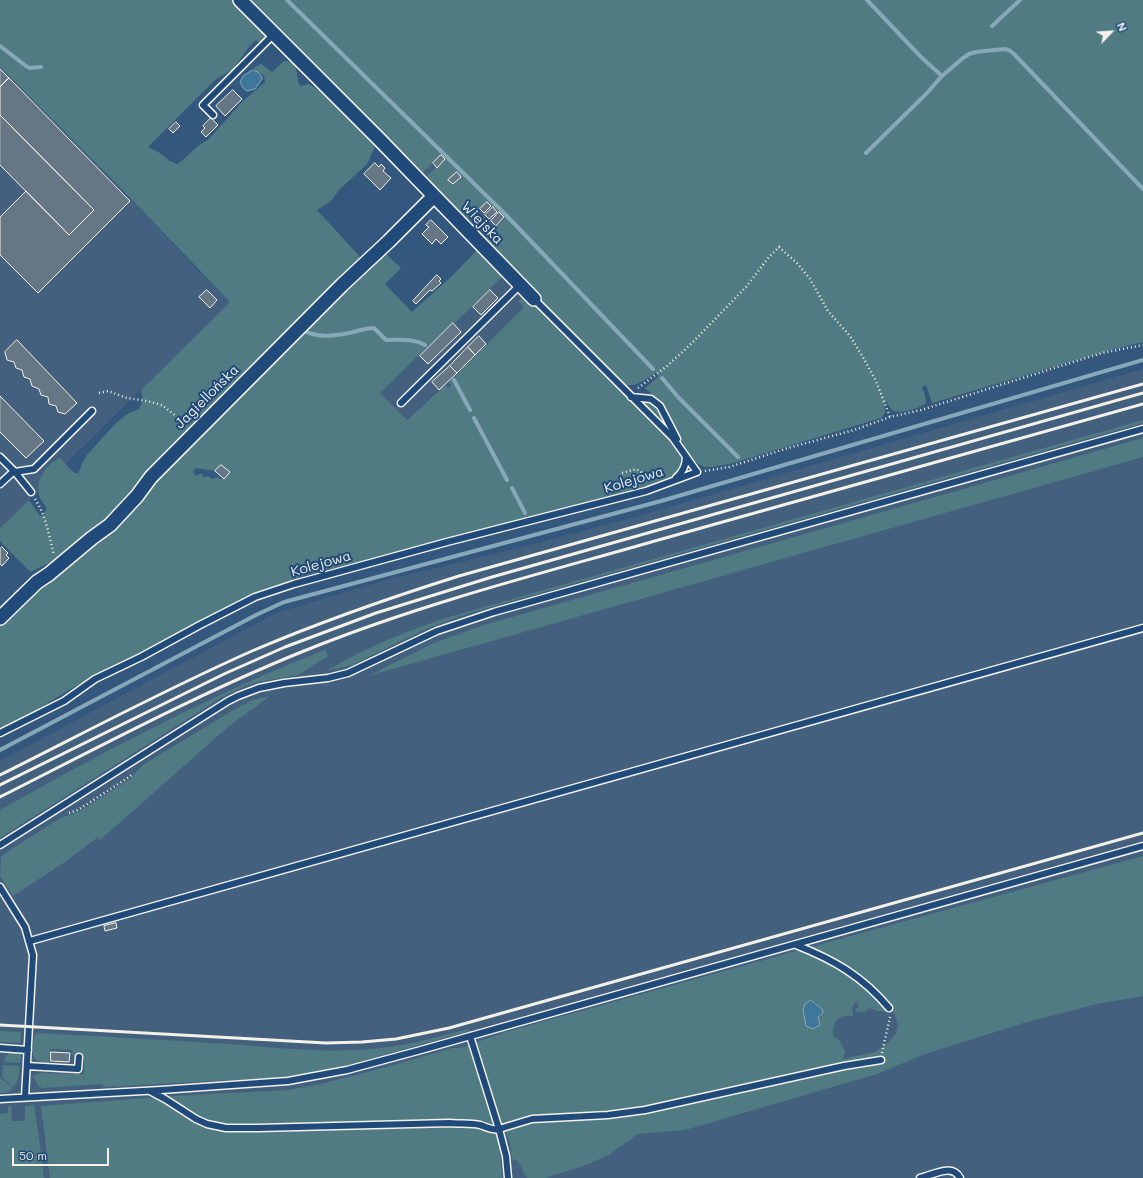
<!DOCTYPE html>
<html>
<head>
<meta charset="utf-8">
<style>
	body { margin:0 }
	#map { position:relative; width:1143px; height:1178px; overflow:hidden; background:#34577d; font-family:Mali,sans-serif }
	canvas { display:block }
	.north { position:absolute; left:1091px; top:12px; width:40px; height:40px; -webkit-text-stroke:3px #1f4a7a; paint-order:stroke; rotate:65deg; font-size:11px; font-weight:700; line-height:16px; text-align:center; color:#f4f1e8 }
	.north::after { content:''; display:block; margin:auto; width:14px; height:18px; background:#f4f1e8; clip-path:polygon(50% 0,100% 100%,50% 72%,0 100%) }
	.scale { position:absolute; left:12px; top:1148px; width:97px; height:18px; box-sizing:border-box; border:2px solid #f4f1e8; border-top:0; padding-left:5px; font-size:12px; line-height:14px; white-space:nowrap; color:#f4f1e8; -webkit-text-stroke:3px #1f4a7a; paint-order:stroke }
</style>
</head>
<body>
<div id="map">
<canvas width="1143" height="1178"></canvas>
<div class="north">N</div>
<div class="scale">50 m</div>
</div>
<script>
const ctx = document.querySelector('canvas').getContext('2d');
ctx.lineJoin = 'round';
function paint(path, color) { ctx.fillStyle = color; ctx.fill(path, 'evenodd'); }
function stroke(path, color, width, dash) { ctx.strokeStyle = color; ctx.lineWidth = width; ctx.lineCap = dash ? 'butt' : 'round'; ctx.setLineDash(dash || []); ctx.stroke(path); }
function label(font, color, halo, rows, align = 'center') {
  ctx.font = font + ' Mali,sans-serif'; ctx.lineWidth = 4; ctx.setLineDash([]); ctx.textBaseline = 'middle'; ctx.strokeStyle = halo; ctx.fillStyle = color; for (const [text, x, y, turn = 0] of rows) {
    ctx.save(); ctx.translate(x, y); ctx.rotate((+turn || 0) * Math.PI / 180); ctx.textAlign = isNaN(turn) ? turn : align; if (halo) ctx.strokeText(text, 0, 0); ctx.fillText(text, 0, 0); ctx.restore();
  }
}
const built = new Path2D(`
	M0,67l114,114 79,84 37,37 -230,226z
	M442,151l68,72 -23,23 -69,-73z
	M502,277l20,21 -4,3 6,6 -75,75 3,2 -3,4 -5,-3 -38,35 -26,-27 73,-71 2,1z
	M1143,369v809h-1143v-417l276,-148 114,-34 129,-31 109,-29z`);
const green = new Path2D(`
	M0,0h235l32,34 -7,9 -4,-3 -8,8 -15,21 -17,10 -68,68 12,6 10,8 7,3c12,-7 18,-19 31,-24l34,-38 23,-20 -1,-6 -11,-8 8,-4 11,8 12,-11 10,1c4,8 2,16 6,24l9,-2 25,17 10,10 15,18 10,10 6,8 -8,17 -28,26 -7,10 -15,10 45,49 -230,237 -71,65 -12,2 -19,9 -30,-31v-13l29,-28 11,16h2l5,-7c-2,-5 -5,-7 -7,-11 -6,-16 5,-33 20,-40l13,14 5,2 5,-12 4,-7 28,-31 12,-10 12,-5 4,-9 -2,-10 89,-88 -116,-121 -114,-114z
	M245,0h898v342l-32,8 -179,53 -6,-18 -4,2 3,8 1,8c-5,5 -27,12 -34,7 -2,-2 -4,-5 -5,-8l-3,2 1,9 -4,5 -151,46c-9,1 -20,5 -28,2 -14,-5 -30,-45 -38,-58 -4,-8 -13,-14 -19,-20l13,-11 -1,-5c-10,6 -21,17 -34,12l-58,-55 -84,-90 15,-11 9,-10 -18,-16 -21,21 -42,-44 21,-20 -4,-4 -20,19z
	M479,248l26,26 -50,49 -2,-1 -73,71 27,27 38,-35 4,3 2,-3 -2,-3 75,-75 -6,-6 4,-3 12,6 145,146 3,10 -2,9 -8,9 -17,7 -64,18 -285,72 -36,13 -40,17 -59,33 -65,32 -34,18 -40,25 -32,15v-106l154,-144 230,-226 17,16 -16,16 27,28 41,-37zM221,465l9,7 -6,7h-4l-2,-2 -6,2 -4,-3 -4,1 -3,-4 -5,3 -3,-5 3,-3 19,3z
	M641,400c12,2 27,17 26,29 -5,-7 -25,-24 -26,-29z
	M1143,420v3l-670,189 -45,16 -76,37 -26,6c39,-23 80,-40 123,-54z
	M1143,438v19l-775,219 66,-33 50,-18z
	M325,650l3,6 -30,19 -40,7 -13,4 -23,11 -222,141v-28c105,-59 212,-116 325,-160z
	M270,696l-41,30 -129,114 -2,-3 -33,25 -52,34 -13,-20 1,-20 59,-38 19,-6 51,-33 13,-14 82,-50 27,-15z
	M1143,856v140l-46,8 -70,18 -102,32 -48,20 -192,56 -47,4 -28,20 -21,10 -44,14h-17l-3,-3 -7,-14 -6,-2 -2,-16 -10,-24 -7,1 2,11 5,20 2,27h-452l-9,-72 132,-10 115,-6 33,-6 66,-17 65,-19h9l41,-15 294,-82zM856,1001l3,5 -1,2h-3l1,3c7,2 9,1 13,-3l9,3 16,1 4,14 -2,7 -8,10 -13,9 -32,7 2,-8 -6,-11 -6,-3v-8l4,-10 7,-3h9l-1,-8zM815,1002l7,7 1,4 -5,4 2,4 -16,-6 -1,-5z
	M468,1029l1,2 -121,34 -28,7 -32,5 -185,10v-3l-61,4 -4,-2 -3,-7 -3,-1 4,-4 5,-1 43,1v-18h-11l-1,-6 -22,-1 -1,14 -12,-2 -4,-5 1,-20 3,-3c58,3 117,6 175,10 48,3 96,9 143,7 39,-1 76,-11 113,-21z
	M0,1031l21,1 -1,11 -20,-1z
	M9,1052h9l3,3 -1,8 -17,-1z
	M3,1065l17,1 -2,13 -5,8 -11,-10z
	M0,1078l13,10 -5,4 -8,1z
	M34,1105l7,47 3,26h-44v-64l8,-1v-7h3l1,15h13v-15z`);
const water = new Path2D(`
	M253,70l5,2 4,5v2l-7,10 -8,2 -4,-3 -3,-6 3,-6z
	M811,1000l11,9 1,4 -5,4 2,8 -7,4 -7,-3 -3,-16 2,-6z`);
const stream = new Path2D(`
	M287,0l217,213 149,156
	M867,0l54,57 21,19
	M992,26l28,-26
	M0,46l26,20 4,2 11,-1
	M866,153l61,-60 15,-17 21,-18 6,-4 7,-2 28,-3 5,1 5,4 129,135
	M303,330c12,8 32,6 46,3 9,-2 16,-5 25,-5l12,12c14,0 27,-2 39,5
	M662,378l16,19 60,60
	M454,380l16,30
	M474,418l33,62
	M512,488l13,25
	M0,750l256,-135 28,-13 377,-101 482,-141`);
const building = new Path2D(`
	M0,69l9,9 -9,9z
	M9,78l121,123 -92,92 -38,-38v-38l26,-26 43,44 25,-25 -94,-95v-28z
	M233,90l9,9 -17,17 -9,-10z
	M0,115l94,95 -25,25 -69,-70z
	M211,118l7,7 -12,12 -5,-5 4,-4 -2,-2z
	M176,122l4,4 -7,7 -4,-4z
	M441,155l4,4 -8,9 -4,-5z
	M375,163l4,4 2,-3 4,4 -2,3 8,7 -11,12 -16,-16z
	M457,172l4,5 -8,7 -5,-4z
	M487,202l4,4 -7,7 -4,-4z
	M493,207l4,5 -8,7 -4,-4z
	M499,212l5,5 -8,9 -5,-5z
	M431,220l17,17 -7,7 -5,-5 -4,5 -10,-10 7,-7 -3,-2z
	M437,275l4,4 -2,2 2,2 -9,8 -2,-1 -14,14 -3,-3z
	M207,290l10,10 -7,8 -11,-11z
	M490,290l8,8 -17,17 -8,-8z
	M453,323l8,9 -33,32 -8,-8z
	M479,336l7,8 -11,11 -7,-8z
	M17,340l60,63 -12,11 -7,-2 -2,-6 -7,-2 -1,-7 -7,-2 -2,-6 -7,-3 -2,-7 -6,-2 -2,-7 -6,-2 -2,-6 -7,-2 -2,-8z
	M468,347l7,8 -18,18 -7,-7z
	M450,366l7,7 -18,17 -7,-8z
	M0,396l44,45 -18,17 -26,-26z
	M221,465l9,7 -6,7 -9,-8z
	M2,547l6,6 -2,2 3,3 -7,8 -2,-2v-15z
	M116,923l1,5 -12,3 -1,-5z
	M51,1052l19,1 -1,9 -18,-1z`);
const path = new Path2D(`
	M638,388l29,-22 23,-21 56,-58 23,-30 10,-10 18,16 13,16 18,32 22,25 14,23 12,22 14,36
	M99,393l9,-2 19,7 20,3 15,4 24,19
	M705,471l24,-4 59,-19 66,-18 36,-13 31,-7 181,-57 41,-8
	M622,473l14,-4 5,3 3,11
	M35,499c11,17 14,37 19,56
	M69,813l9,-3 51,-33 4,-3
	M882,1053l8,-36`);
const service = new Path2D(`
	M213,115l-10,-10 71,-71
	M631,397l20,2 9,7 17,33
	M401,403l119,-118
	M0,457l15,15 19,-3 58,-58
	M15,472l16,20
	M676,478c7,-6 10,-12 10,-21
	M0,484l14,-13
	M0,733l64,-32 31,-22 46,-22 59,-32 55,-28 39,-13 153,-42 199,-51 51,-19 -24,-34 -139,-139
	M0,845l228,-144 10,-5 21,-8 25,-5 44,-5 20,-5 89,-42 57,-19 649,-183
	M0,887l25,40 8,28 -8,142
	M30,941l1113,-313
	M796,945c38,15 66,31 93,63
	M470,1036l29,93 33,-10 76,-4 37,-5 199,-44 37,-6
	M0,1048l28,2
	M27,1066l51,3 1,-12
	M150,1091l15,8 31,20 11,5 19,4h32l192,-5c10,1 21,0 30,2 7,2 12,6 19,4l7,27 2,22
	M0,1099l161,-9 127,-9 59,-11 74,-20 722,-204
	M920,1178c13,-3 32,-15 40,0`);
const minor = new Path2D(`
	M240,0l138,138 156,161
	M0,618l37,-36 12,-8 43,-36 18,-13 27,-29 14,-19 191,-192 47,-44 45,-45`);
const rail = new Path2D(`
	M0,775c84,-42 166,-86 252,-124 68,-29 137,-53 207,-75l684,-192
	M0,785l224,-111 61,-27 91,-34 116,-36 651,-184
	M0,797c105,-53 209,-109 319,-152 112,-44 228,-73 343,-106 160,-45 321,-90 481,-135
	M0,1025l326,18 36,-1 34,-3 53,-11 694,-195`);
const streetNames = [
	["Wiejska",482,223,46],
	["Jagiellońska",207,397,-45],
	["Kolejowa",634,480,-17],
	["Kolejowa",321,564,-16]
];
paint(built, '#43607f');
paint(green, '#517b83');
paint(water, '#3f779a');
stroke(water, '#87a8b9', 1);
stroke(stream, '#87a8b9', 4);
paint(building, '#657685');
stroke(building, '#f4f1e8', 1);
stroke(service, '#f4f1e8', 9);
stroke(minor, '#f4f1e8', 16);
stroke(path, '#f4f1e8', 2.5, [1, 3]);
stroke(service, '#1f4a7a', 6);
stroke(minor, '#1f4a7a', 13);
stroke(rail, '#f4f1e8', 3);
label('14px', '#f4f1e8', '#1f4a7a', streetNames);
</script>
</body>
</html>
